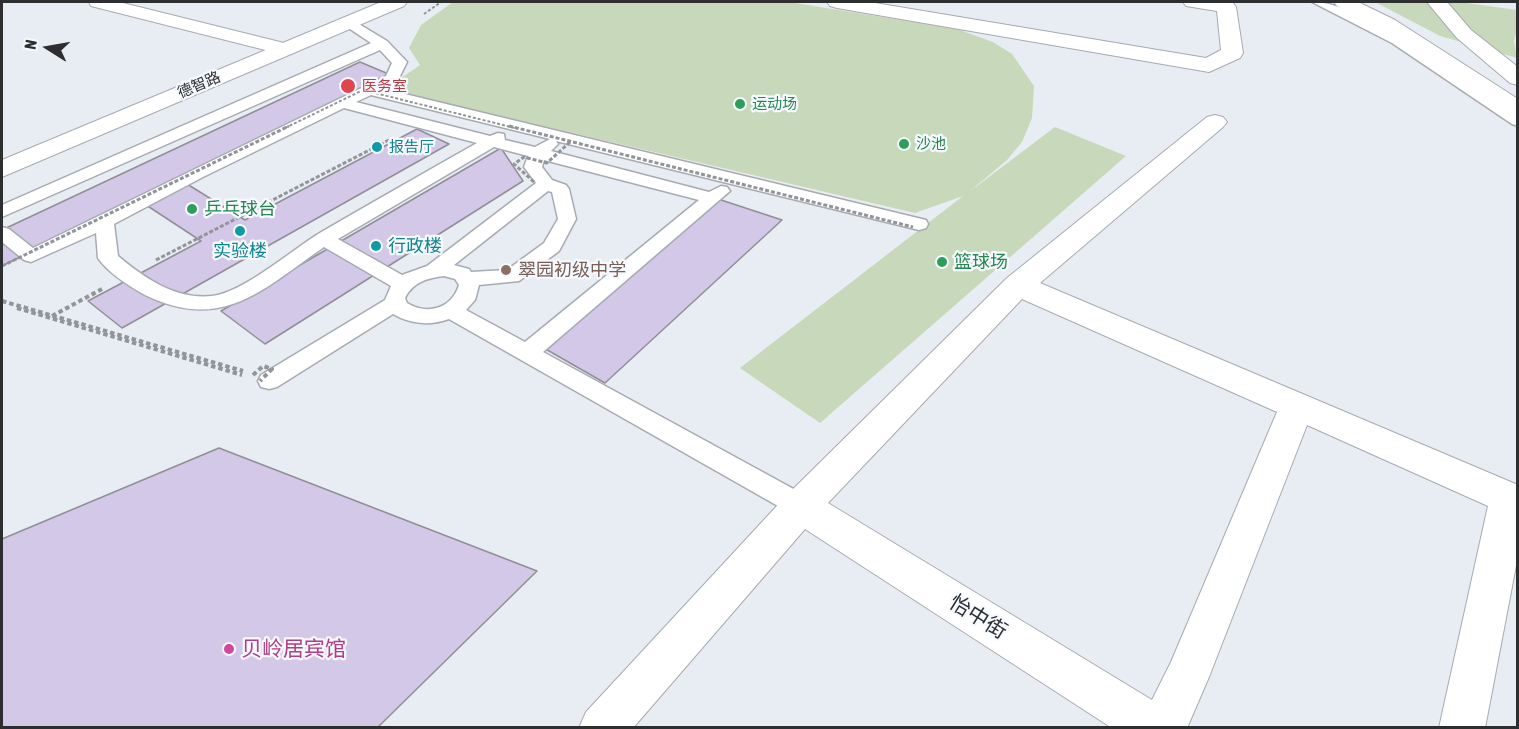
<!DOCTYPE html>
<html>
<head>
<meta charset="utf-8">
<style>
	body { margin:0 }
	#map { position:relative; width:1519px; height:729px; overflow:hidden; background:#e8edf3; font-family:"Asap Condensed",sans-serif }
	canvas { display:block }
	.frame { position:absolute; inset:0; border:3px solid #2d2e30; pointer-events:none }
	.north { position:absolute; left:18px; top:18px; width:60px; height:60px; -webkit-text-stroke:4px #f6faff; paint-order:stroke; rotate:281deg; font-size:16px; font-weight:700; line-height:24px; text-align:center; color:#2d2e30 }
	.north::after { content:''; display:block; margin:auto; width:21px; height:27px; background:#2d2e30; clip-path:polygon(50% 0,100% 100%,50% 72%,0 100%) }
</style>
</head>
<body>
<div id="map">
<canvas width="1519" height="729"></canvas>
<div class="frame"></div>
<div class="north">N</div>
</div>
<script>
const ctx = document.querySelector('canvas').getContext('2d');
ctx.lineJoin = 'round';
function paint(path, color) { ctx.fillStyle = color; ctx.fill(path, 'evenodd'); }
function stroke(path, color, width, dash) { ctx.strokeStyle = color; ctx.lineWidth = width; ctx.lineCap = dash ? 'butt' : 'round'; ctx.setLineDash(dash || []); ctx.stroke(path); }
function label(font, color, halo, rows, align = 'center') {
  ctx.font = font + ' "Asap Condensed","Noto Sans SC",sans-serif'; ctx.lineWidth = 4.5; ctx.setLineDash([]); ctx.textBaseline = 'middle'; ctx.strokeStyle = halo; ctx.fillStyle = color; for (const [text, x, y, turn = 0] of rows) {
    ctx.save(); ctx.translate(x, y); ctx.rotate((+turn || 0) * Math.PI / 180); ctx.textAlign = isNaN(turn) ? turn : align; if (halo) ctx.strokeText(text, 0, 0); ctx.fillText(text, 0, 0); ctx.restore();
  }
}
const green = new Path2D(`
	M453,2h336l168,27 36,13 19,12 22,32 -2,32 -10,24 -15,18 -38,32 86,-65 71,29 -306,267 -80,-55 223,-172 -48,17 -530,-124 35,-24 -11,-17 12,-23z
	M1375,2h84l58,8v20l-3,11 3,17 -77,-22z`);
const building = new Path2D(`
	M360,62l31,13 -389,191v-36z
	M417,129l32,15 -327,184 -34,-27 113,-60 -64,-42 42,-20 66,41z
	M501,148l22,33 -258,163 -44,-33z
	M718,199l64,21 -177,163 -63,-36z
	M219,448l318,123 -160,157h-375v-189z`);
const pathFar2 = new Path2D(`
	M424,14l17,-12`);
const pathFar1 = new Path2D(`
	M156,260l233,-120`);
const path = new Path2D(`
	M2,301l241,70
	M17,308l225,67
	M52,316l50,-27`);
const service = new Path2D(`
	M1312,2c47,-2 164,83 206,111v13l-6,-2 -120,-81z
	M349,18l38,23 20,21 -10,20 -13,7 542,131 2,4 -2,4 -7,2 -363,-89 2,3 -7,7 158,41 12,-6 6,1 3,4 -187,161 267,146 4,8 -4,8 -9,3 -9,-3 -343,-195c-19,7 -39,5 -56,-5l-116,73 -8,2 -8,-2 -3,-6 3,-6 124,-75 6,-14 -67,-39c-61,42 -101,86 -179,48 -16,-9 -37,-22 -47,-37l-2,-25 -65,29 -7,-2 -22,-18v-15l7,2 24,19 353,-172 6,-13 -12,-13 -378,167v-12l369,-162 -27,-18 -2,-3zM371,95l179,44 -15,8 -30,-7 -1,-6 -6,-1 -8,3 -134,-34zM344,108l133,35c-53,30 -106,60 -159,91 -27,17 -76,59 -106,62 -36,4 -68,-18 -94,-40l-4,-32 89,-47zM494,147l34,9 -4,11 12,16 -109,83 -25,9 -64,-36zM544,160l155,40 -174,142 -59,-32 9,-10 4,-15 40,-4 40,-30 17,-32 -7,-30 -3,-4 -14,-5 -10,-13zM548,191l4,1 6,27 -14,24 -37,27 -36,2 -2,-3 -15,-4zM444,276l11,3 4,6c-7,23 -31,31 -52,18l-2,-5c8,-16 23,-20 39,-22z`);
const minor = new Path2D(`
	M89,2h30l173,43 4,4 -4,4 -7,2 -194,-49z
	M827,2h42l337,56 15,-8 -4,-39 -31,-5 -3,-4h45l5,1 3,4 7,46 -3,5 -31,14 -372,-64 -7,-2z
	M1215,115l8,2 4,5 -4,5 -183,156 478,202v70l-33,173h-46l49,-222 -181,-81 -98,252 -22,51h-75l-307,-199 -172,199h-54l7,-16 201,-217 220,-217 200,-161zM1022,299l255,113 -106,250 -19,38 -324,-197z`);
const tertiary = new Path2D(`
	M381,2h26l-3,4 -402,171v-17z`);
const primary = new Path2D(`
	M1334,2h24l37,18 123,79v18l-8,-2 -129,-87 -44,-22z`);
const trunk = new Path2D(`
	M1427,2h20l24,28 47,37v18l-8,-2 -53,-45z`);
const pathBridgeFar2 = new Path2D(`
	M285,128l78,-38 152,38`);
const pathBridgeFar1 = new Path2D(`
	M509,126l404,101
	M534,182l-20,-18 10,-7 23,6 23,-21
	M2,266l287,-140`);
const pathBridge = new Path2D(`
	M253,375l10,-9 9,3 -12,12`);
const markers = [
	[348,86,8,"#e0444e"],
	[740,104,6,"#2e9e5b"],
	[904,144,6,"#2e9e5b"],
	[377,147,6,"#0f9aa8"],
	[192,209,6,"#2e9e5b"],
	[240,231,6,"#0f9aa8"],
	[376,246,6,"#0f9aa8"],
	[942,262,6,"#2e9e5b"],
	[506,270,6,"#8d6e63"],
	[229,649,6,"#d1479c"]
];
const farStreetnames = [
	["德智路",199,85,-23]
];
const farHealthnames = [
	["医务室",362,86]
];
const farLeisurenames = [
	["运动场",752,104],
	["沙池",916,144]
];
const farCulturenames = [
	["报告厅",389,147]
];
const leisureNames = [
	["乒乓球台",204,209],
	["篮球场",954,262]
];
const cultureNames = [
	["行政楼",388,246],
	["实验楼",240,251,"center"]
];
const educationNames = [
	["翠园初级中学",518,270]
];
const nearStreetnames = [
	["怡中街",978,617,32]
];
const nearHotelnames = [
	["贝岭居宾馆",241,649]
];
paint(green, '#c8d8ba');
paint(building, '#d4c8e8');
stroke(building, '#918f95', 1.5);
stroke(service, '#a7abb1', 3);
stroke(minor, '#a7abb1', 2);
stroke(tertiary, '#a7abb1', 2);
stroke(primary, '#a7abb1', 2);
stroke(trunk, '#a7abb1', 2);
stroke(pathFar2, '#919498', 2, [3, 2]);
stroke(pathFar1, '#919498', 3, [4, 2]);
stroke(path, '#919498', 4, [4.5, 3]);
paint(service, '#fff');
paint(minor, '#fff');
paint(tertiary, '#fff');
paint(primary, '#fff');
paint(trunk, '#fff');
stroke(pathBridgeFar2, '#919498', 2, [3, 2]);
stroke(pathBridgeFar1, '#919498', 3, [4, 2]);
stroke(pathBridge, '#919498', 4, [4.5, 3]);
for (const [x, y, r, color] of markers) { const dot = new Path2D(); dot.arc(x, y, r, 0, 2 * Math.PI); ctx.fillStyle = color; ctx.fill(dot); stroke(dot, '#f6faff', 2); }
label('15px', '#2d2e30', '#f6faff', farStreetnames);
label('15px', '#be3a42', '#f6faff', farHealthnames, 'left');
label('15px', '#27864d', '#f6faff', farLeisurenames, 'left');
label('15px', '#0d838f', '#f6faff', farCulturenames, 'left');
label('18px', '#27864d', '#f6faff', leisureNames, 'left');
label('18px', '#0d838f', '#f6faff', cultureNames, 'left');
label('18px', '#785e54', '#f6faff', educationNames, 'left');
label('21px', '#2d2e30', '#f6faff', nearStreetnames);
label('21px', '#b23c85', '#f6faff', nearHotelnames, 'left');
</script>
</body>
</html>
